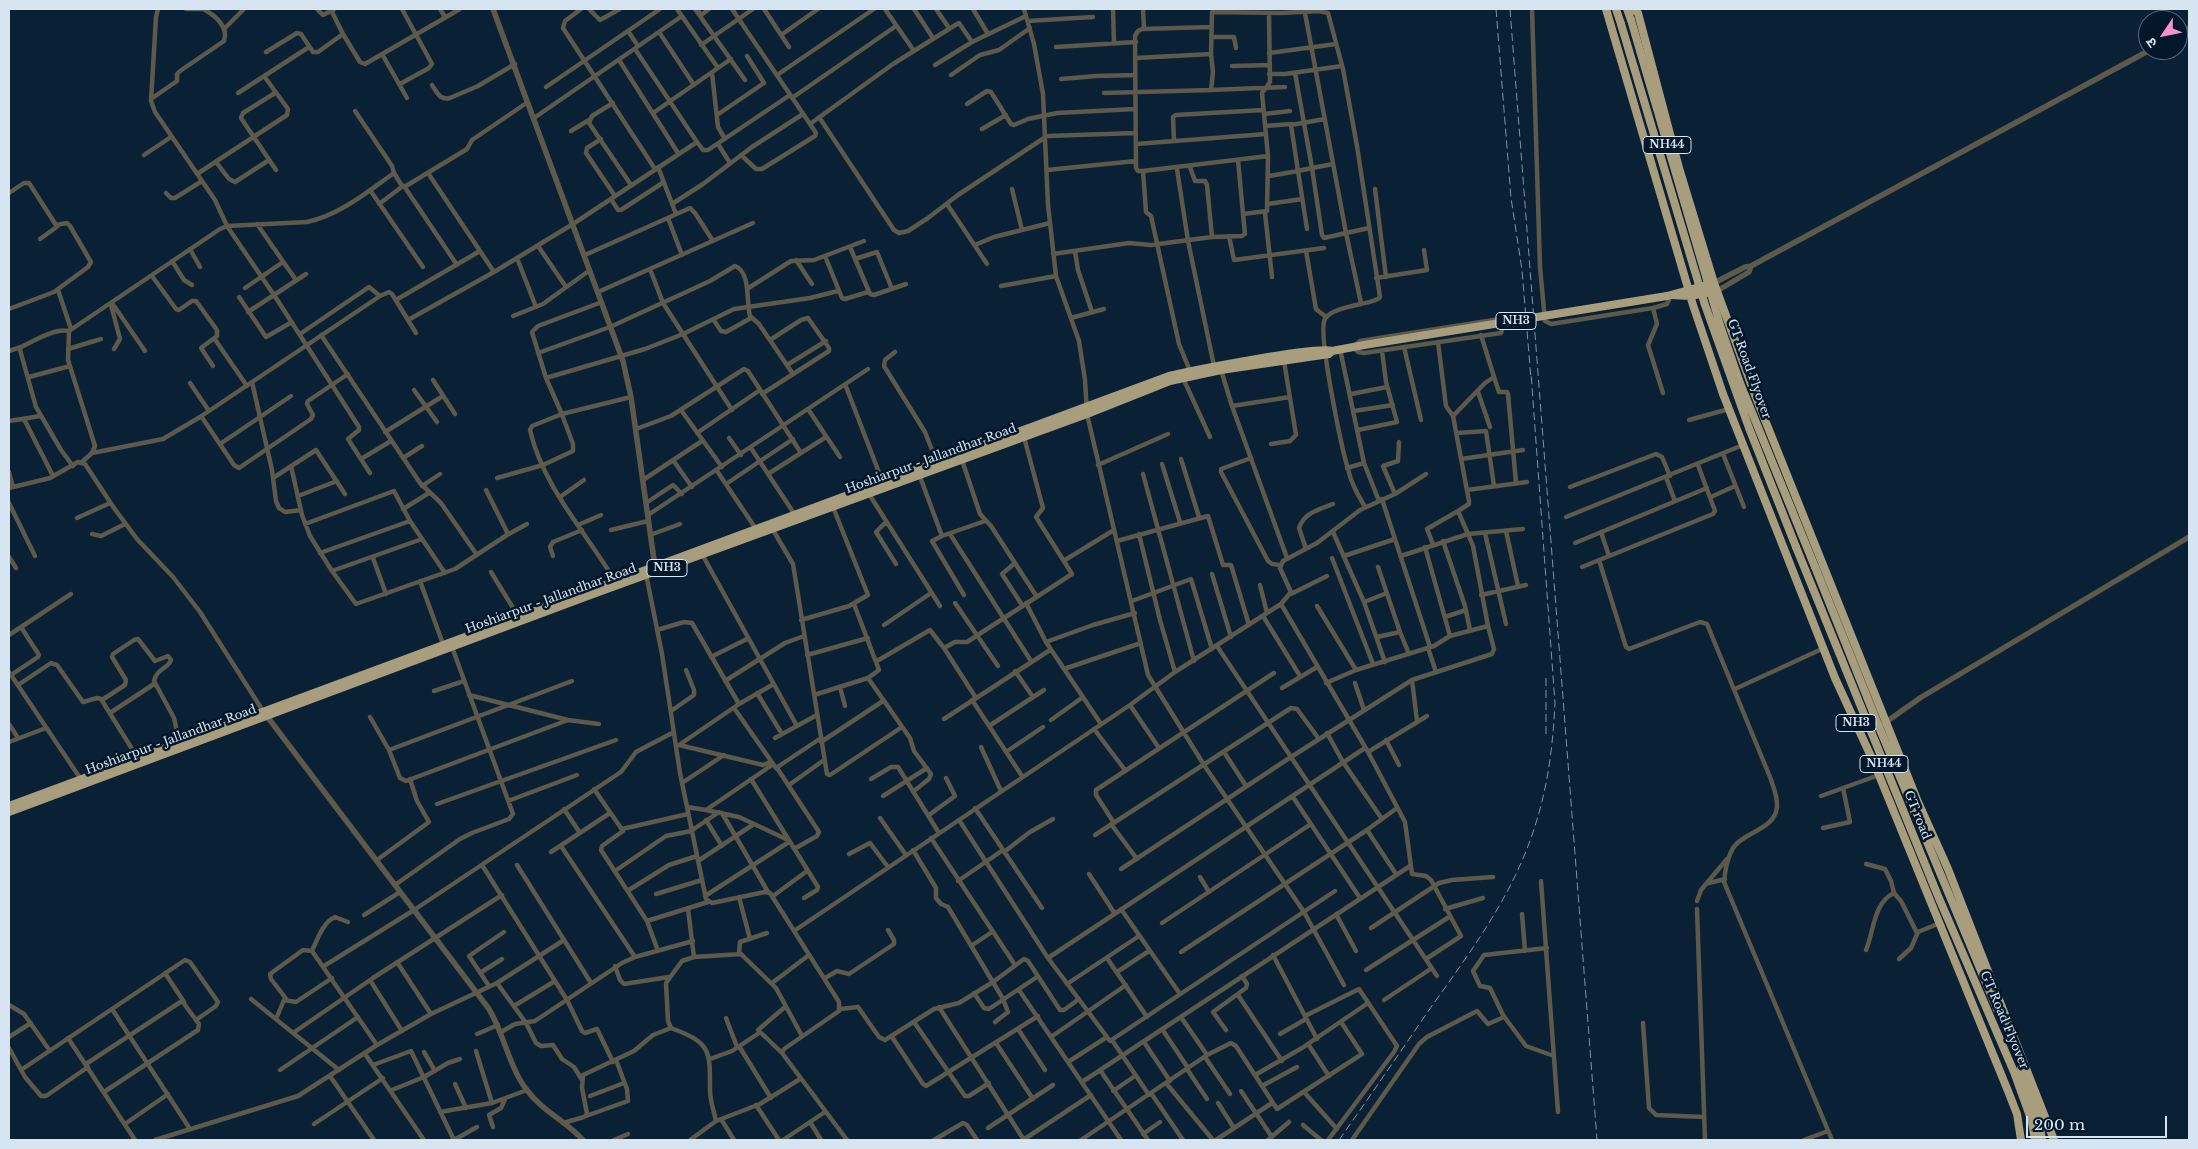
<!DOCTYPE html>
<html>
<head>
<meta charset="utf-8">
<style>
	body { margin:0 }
	#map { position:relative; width:2198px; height:1149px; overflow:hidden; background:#0a2135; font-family:"Libre Baskerville","Noto Sans Devanagari",serif }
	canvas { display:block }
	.frame { position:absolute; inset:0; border:10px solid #d7e5f3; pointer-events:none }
	.north { position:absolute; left:2138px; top:10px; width:50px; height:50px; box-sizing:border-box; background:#03172b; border:1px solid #58697b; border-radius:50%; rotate:236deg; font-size:14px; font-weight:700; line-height:20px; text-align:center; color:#d7e5f3 }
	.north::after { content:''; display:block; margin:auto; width:18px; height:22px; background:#f790ce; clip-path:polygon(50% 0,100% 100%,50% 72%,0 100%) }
	.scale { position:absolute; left:2026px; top:1116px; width:141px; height:22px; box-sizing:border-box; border:2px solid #d7e5f3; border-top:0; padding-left:6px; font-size:15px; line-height:18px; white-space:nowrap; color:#d7e5f3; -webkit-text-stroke:4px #03172b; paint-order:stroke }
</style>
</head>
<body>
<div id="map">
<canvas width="2198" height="1149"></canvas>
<div class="frame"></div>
<div class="north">उ</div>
<div class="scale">200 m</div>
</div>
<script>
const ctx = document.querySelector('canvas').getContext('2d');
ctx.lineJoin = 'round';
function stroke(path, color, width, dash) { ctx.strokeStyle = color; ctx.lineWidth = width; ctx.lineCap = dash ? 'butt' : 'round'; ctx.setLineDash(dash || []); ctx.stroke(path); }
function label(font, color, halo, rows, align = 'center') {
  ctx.font = font + ' "Libre Baskerville",serif'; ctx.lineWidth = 5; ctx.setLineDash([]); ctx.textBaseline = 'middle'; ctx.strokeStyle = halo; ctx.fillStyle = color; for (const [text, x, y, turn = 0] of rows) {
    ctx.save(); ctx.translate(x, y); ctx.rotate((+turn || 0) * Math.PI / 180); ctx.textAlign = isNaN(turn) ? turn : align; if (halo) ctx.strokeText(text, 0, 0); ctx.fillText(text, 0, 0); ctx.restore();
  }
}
const minor = new Path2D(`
	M158,9l-2,8 -5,84 4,11 60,88 12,26 51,75 81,126v3l-11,9 22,34
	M186,9h19
	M317,9l6,6 10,-5
	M440,9l5,8
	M581,9l-16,12 -2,7 92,141
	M589,9l11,11 20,-11
	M677,9l41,59
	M695,9l5,7 9,-7
	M698,9l2,7 45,64
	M732,9l78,115 83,-60 64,-40 2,-1 13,19
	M764,9l25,38
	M885,9l29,42
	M914,9l19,29
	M936,9l13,19
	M973,9l15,25
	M1024,9l10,35 9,50 5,111 8,71 23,65 6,39 2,34 61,261 56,90 100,147 40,73
	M1113,9l1,35
	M1143,9l1,19 -6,3 -3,5 1,132 2,3h5l3,41 5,4 28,128 11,27
	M1319,9v2l9,2 15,56 14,77 23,151c-6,8 -47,8 -55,22 -8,13 17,130 23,150 3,14 10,26 17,38
	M1532,9l8,258 5,54 6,3 102,-16 4,16 -9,21 15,48
	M1305,13c14,73 27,147 41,220l-22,5 -2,-3 -10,-67 21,-4
	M1028,21l65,-4
	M224,29l20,-20
	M1142,29l69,-2
	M628,31l10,15
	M659,32l35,53
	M343,34l17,28 5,2 95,-55
	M781,35l37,-26
	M1211,37h23l2,11
	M701,45l52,-36
	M1056,47l80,-5
	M266,52l31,-19 4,1 12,18h5l25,-18 -11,-22 2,-3
	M1269,53l67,-9
	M382,54l25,44
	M1136,58l75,-4 1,-42 69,1 38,-2
	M619,60l59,93
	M935,65l37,-23 54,-26
	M1232,66l38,-1
	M712,73l6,54 7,12
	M1295,73l17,95 -14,3 -7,-46 34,-6
	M1269,74h16l57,-8
	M777,75l97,-66
	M951,75l29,-20 19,-5 31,-22
	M1061,79l35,-3 39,-1
	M400,84l29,-16 3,-4 -30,-55
	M432,85c5,7 8,16 18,13l28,-12 37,-22
	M546,87l114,-78
	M1211,90l74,-3
	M238,93l71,-46
	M275,93l-32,20 -2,5 35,52
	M1104,93l107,-3 2,-18 -2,-18
	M792,98l104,-72
	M151,99l26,-18v-7l3,-3 44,-30c5,-14 -9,-26 -21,-32
	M613,103l-21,13 -3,7 42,62
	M967,104l20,-13 4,1 20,32 3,1 14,-6 29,-6 78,-4
	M355,111l37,55 2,7
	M653,113l78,-54
	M1264,114l26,-3
	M717,115l47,-32 -17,-27
	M819,117l75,113 5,3 9,-2 20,-13 30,-23 89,-59 89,-3
	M534,118l148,-102
	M1265,126l27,-2
	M982,129l24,-14
	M571,131l18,-11
	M601,139l-14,9 -1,5 29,43
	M1174,141l-1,-24 3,-2 87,-5
	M697,142l6,8h5l82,-55
	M718,144l12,19
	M1136,144l130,-10
	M144,155l27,-18
	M741,155l15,14h6l53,-33 1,-3 -6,-9
	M1238,160l5,54
	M216,162l13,17 6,3 34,-22
	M658,167l18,47
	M1190,167l5,14h10l2,4 5,52
	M1177,169l11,72 26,125
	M1047,170l89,-9
	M1143,171l125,-15
	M197,174l90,-59 1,-6 -24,-33
	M1269,176l29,-5 9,58
	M404,186l53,79
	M1012,189l10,41
	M1375,189l11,88
	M370,190l53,77
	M9,193l15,-10h5l27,42 11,-2 3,3 21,36 -3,5 -34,25 -45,17
	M166,193l5,5h4l27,-17
	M611,199l7,11h3l43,-28
	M379,204l24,-18
	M672,204l31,-20 49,-37 51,-33
	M947,204l40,60
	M1268,204l34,-5
	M1265,213l7,64
	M668,218l14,37
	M257,224l39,56
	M1229,236l5,24 90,-12
	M40,239l18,-13
	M975,245l19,-8 56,-14
	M538,246l28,41
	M850,247l20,47 4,1 32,-11
	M190,249l10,18
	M1075,251l3,19 14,42
	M1306,251l10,58 10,8
	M1053,254l76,-11 22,2 61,-8 30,-1 3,-2 -2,-20 24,-3 1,-55 -6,-63 8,-11 -1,-68
	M585,255l105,-47 5,5 18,28
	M825,256l17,42 3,1 23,-7
	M517,258l19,49
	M855,259l22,-7 15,37
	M796,260l16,24
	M172,261l12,19 8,5
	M650,269l13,34 69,107
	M494,272l79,-48 124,-82 -62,-93
	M152,276l24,33 3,1 13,-9h4l21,29v6l-16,12 12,18
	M1376,278l51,-8 -3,-20
	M1001,286l55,-10
	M245,288l38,-26
	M747,289l44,-28 23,-1 50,-19
	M58,290l13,39
	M598,292l155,-69
	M239,297l27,40 26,-15
	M396,300l84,-49
	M112,303l33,48
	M1361,303l-15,-70 23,-5
	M111,305l9,34 -6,10
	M1653,308l14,-4 4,-9
	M248,312l58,-38
	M513,316l30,-12 47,-34
	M1071,318l33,-9
	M713,319l8,12 5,1 25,-14
	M1500,319l3,8 -2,6 -137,20 -6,-1 -5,-5 7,-6z
	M408,320l86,-48 -66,-99
	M69,331c-15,-3 -35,10 -48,16l-1,3 16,57 25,43 12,16
	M300,334l69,-47 11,9 9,-4 3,2 24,39
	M321,335l99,148 21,20 36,52
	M214,338l33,48
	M1438,342l8,64 7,10
	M1404,347l17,73
	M68,349l33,-10
	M1340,349l24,114 15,38
	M9,351l12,-4
	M895,352l-10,8 -1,6 41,66 12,31
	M538,353l72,-26 100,-46 25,-15c16,6 11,36 15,50l9,8 34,50
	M787,365l39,-24
	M1221,370l11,36 55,152
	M29,377l41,-11
	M1494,377l5,15h8l1,2 8,89
	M546,378l99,-29 38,-15 51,-25 76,-11 28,-7
	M1183,378l27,59
	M433,380l22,34
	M252,382l20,88 4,31 3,7 6,4 16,-2
	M190,383l19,28
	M845,384l38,99
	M414,390l23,32
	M1478,392l12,35
	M762,394l67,-43v-3l-21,-30 -7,2 -31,20
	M1351,394l36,-7
	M1232,406l58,-9
	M808,409l32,48
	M681,410l41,57
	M1354,411l39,-6
	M201,416l33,49 5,3 72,-49 2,-4 -6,-11 1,-3 40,-27
	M22,419l18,-3
	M1689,420l40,-11
	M9,421l13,-2 3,2 28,55
	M636,429l35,-13 73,-47 4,2 53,82
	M1358,430l39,-8 -11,-40 -4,-31
	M385,432l58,-36
	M697,433l63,-43
	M1457,433l29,-2 8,55
	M729,438l12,17
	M220,444l71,-48
	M1271,444l19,-3 6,-6 -12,-74
	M751,448l44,67
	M92,453l71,-14 37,-22 180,-121
	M1723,454l21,53
	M403,458l19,-12
	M1251,458l-30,11v3l47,89 4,3 8,1
	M361,459l30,-18
	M1181,459l18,58
	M1461,459l62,-9
	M673,460l19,27
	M962,460l18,54 11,12 46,71
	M82,462l10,-9 3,-7 -27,-86 1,-29 151,-102 7,-3 80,-4c33,-7 60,-30 87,-49l8,13h4l61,-37 5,-9 56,-38
	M1162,464l18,58
	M1098,465l70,-31
	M291,466l11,49 8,21 22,35 24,33 99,-35 52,-34v-3l-21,-42
	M1347,468l17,-5
	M717,471l39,58
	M9,472l4,15
	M768,474l58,-37
	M919,474l23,62 43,-15
	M1143,474l51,187
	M1666,477l9,24
	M273,478l43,-28 29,44
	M497,478l46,-13 30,-14v-7l-12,-32 -15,-34 -14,-46 6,-6 64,-24
	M643,480l59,-39
	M726,484l67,-45
	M422,486l18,-12
	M1570,487l86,-33 6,3 8,19
	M9,488l41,-10 28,-16 7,2 29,44 23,31 36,38 27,35 63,99
	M1467,490l60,-8
	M869,494l71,112
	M1395,494l-12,-28 15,-5 1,-19
	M298,496l39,-15
	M560,497l24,-17
	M1711,497l24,-11
	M1382,499l48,148
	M9,503l26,53
	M646,503l27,-18 9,9
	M403,509l26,-16
	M1458,511l11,-7v-3l-16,-85 32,-33 9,-6 -13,-42
	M648,515l220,-146
	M1566,517l177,-72
	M77,518l33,-15
	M886,522l-10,10 20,32
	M305,524l89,-33 16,30 35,52
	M578,525l23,-10
	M611,530l37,-9
	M773,530l20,34 34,210 3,1 72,-48
	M1506,531l12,55
	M1333,532l31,70 21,60
	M1601,532l8,24
	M1485,533l21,91
	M92,534l9,2 24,-12
	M950,534l81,127
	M1139,534l21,86 15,52
	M507,535l20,-11
	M650,535l30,-11
	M942,536l-10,5 32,54
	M1117,541l91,-25 15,49h8l18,60
	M1443,541l22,65 5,24
	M1575,543l132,-55
	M1433,544l-6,-15 31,-18 10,23 55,-5
	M1425,547l25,89
	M1306,549l-7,-21c5,-15 20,-19 34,-24
	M320,553l90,-32
	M553,556l-3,-9 3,-5 29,-12
	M703,556l94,170
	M1344,556l51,-17
	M1401,556l67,-22 5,12 15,80
	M9,557l7,11
	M373,558l13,36
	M1332,558l41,106
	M1065,560l49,-30
	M1599,560l27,87 3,2 71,-27 7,2 63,153c3,9 8,20 7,30 -2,23 -34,25 -44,41 -6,10 -8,23 -9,34l108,258
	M1015,563l-13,11 20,31
	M1378,567l22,65
	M1582,567l131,-53 2,-3 -17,-46
	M332,571l90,-32
	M491,572l27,44
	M646,574l16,80 18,119 26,126 6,4 53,-11 5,1 69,109v9l-55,38 -2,4 65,87
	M1212,574l19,63
	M420,581l23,63
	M615,581c-29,-49 -72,-94 -85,-151l2,-4 30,-12 69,-17
	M1260,585l7,28
	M1291,594l36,-18
	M1481,595l45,-10
	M1132,601l59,-22 21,70
	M1364,602l23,-9
	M955,603l43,63
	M1026,603l20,39 55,82
	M1281,604l87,148 37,70 7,52 14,2 5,4 30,56 -35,23
	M1317,606l39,64
	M1263,616l37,60
	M1445,617l21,-7
	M801,620l48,-14 19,-11 -35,-88
	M884,625l47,-32
	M657,630l27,-8 8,1 47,81
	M9,635l62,-41
	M1377,637l23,-5 9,22
	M1046,642l47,-17 42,-12
	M1217,646l220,330
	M944,648l11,-6h12l105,-68 -36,-57 7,-9 -19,-71
	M1428,648l8,24
	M807,655l61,-17
	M711,657l36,-18
	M877,661l53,-31 14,18 32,50
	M1064,669l77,-26
	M1015,671l18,26
	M9,672l71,106
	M11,675l27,-18 1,-2 -18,-28
	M868,678l42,60 4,13 17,23 -2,5 -15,12
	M1412,680l5,41
	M725,681l60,-38 19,-7
	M1355,683l9,27
	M18,685l33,-22 6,2 26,37 14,-4 4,1 36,58
	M840,687l5,19
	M1282,688l35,-21
	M1735,689l89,-41
	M434,691l30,-10
	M757,693l25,41
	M469,695l99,25 31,4
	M814,695l54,-17 11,-8 -25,-66
	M102,700l23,-15 1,-5 -14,-23 1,-3 21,-14 4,-1 17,22 13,-5 3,4c-3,9 -14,8 -17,21l20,37 5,23
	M972,700l50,76
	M1130,705l29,43
	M734,708l42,60 45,-30
	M671,711l23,-16v-5l-8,-20
	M110,713l44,-29
	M370,717l19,33 11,28 6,3 162,-61
	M944,719l106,-69
	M1051,720l32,-23
	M9,724l9,14
	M989,726l55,-36
	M1094,729l31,41
	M1327,733l16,29 39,57
	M775,738l42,-23
	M1386,740l13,25
	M9,742l37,-14
	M821,742l62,-41
	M679,745l60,-41 33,-19
	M679,745l84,20 7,-3
	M981,747l20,44
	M389,750l183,-69
	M1006,752l37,-25
	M1224,752l22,34
	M1368,752l59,-36
	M777,768l42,64 -2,4 -23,13
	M751,779l67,108 -1,3 -13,8
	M871,779l20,-12h7l41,66
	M682,783l42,-28
	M789,785l35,-25
	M594,789l29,42 -21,15 -1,4 46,71 11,30
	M883,796l44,-28
	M1821,796l58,-21
	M1293,797l67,101
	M508,801l69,-26
	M437,804l179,-64
	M687,807l19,3 66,-45
	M975,808l67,100
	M564,809l16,24
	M706,810l33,7 47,22
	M722,813l46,79
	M929,815l26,-19 -9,-18
	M880,818l26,37
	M706,820l16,26
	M959,820l89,138 62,83 225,-150
	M1114,823l-18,-28v-5l178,-117
	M1111,824l26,35
	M1823,828l27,-6 -7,-34
	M622,829l66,-15
	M1367,830l29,44
	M1095,835l196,-127 6,1 22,30
	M931,838l84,127
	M561,846l74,111
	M913,850l23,38v10l5,6 7,3 55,92 5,13 -13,10
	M551,852l59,-39
	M1004,852l26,-20 23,-13
	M849,854l21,-11 18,24
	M377,860l52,-38 -12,-21 -7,-22
	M698,861l56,-37
	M1866,864l19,5 6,12 3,12
	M482,865l85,135 15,31 3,2 12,-4 16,33
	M517,865l74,118
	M1121,869l170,-112 121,-77 80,-26 2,-5 -6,-23 -38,10 -16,10 -78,24 -30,13
	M615,871l51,-35 25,-5 28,-19
	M1089,874l26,40
	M1200,877l9,15
	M958,881l45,-31
	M1541,881l17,231
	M1709,883l16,-4
	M395,885l65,-46 12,-6 37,-14 4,-5 -61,-167
	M629,890l40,-25 28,-9
	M656,894l46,-14
	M705,896l84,-54
	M773,896l34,-25
	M739,897l11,42
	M1697,901l4,-11 26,-31
	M688,909l6,48 -12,4 -16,22 2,38 3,7c40,15 39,22 39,62 0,11 4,21 6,31
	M1121,909l59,85
	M1445,909l38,-11
	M1697,909l8,231
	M1336,914l20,37
	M1522,914l3,37
	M364,915l36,-23
	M647,921l61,-19
	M1162,923l149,-99
	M1371,928l68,-45 13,-3 41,-3
	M794,931l336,-226 45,-33 106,-68 10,-12 -11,-24 3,-7 34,-18 43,-33 35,-16 31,-20
	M971,946l21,-14
	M1547,948l-63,7 -11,16 7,15 10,2 13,27 23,31 28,10
	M1866,950c8,-18 7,-47 28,-57l7,8 16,32
	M312,951c5,-11 11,-29 23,-34l13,5
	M1181,952l186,-122 30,-22
	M739,953l1,-11 27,-9
	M1273,955l44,84
	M694,957l47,-3 35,34 26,48
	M1048,958l317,-210
	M1107,958l40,59
	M1899,959l12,-11 7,-16 22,-9
	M397,962l34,52
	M324,966l90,-56 207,-138 15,-20 38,-20
	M615,966l5,14 4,4 45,-7
	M1366,970l83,-53
	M1117,972l32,-21
	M165,973l19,29
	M480,973l22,-14
	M825,978l12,-7 12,3 45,-30v-4l-6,-10
	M370,980l32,51
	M497,983l29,40 10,20 5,3 12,-1 9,14 12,8 8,13
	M772,983l37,-28
	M1067,984l72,-48
	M489,986l-20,-30 35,-24
	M1019,990l102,150
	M974,993l10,15 5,1 48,-32
	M1238,995l44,66
	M251,999l88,71
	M287,1000l-16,-21 -1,-5 33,-24 9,1 65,94
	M1384,1000l48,-32
	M9,1005l15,9 26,37
	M514,1006l41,-25
	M939,1007l85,133
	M112,1009l78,120
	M840,1009l18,-2 21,30 6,3 49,-31 25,-6 34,-21 31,-23 4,2 32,49h4l15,-11
	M1305,1016l54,-27 38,57 -3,6 -66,88
	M1181,1017l26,38
	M726,1018l11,29
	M276,1019l8,-19 12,2 36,-24
	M914,1022l51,74h4l20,-13
	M1643,1023l6,85 7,7 48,2
	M1018,1029l27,41
	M1162,1029l26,39
	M1226,1030l-13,-18 33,-24 1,-4 -5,-8
	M501,1032l14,-8 20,-3 87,-58 13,-6 58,-16
	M293,1033l80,-55 129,-83
	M477,1034l21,-9
	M1280,1034l26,-15
	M9,1037l22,-14
	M892,1037l31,47 3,2 112,-70
	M1051,1037l75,-52
	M68,1038l67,102
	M1112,1040l37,55
	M1144,1042l26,39
	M996,1043l37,56
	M1308,1044l21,32
	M739,1046l32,52
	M9,1048l16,29 16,19h5l42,-29
	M476,1051l16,52
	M424,1052l11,19
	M782,1053l-24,-23 27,-23
	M365,1054l59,86
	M1205,1057l25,37
	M710,1059l22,-8 27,-18
	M1068,1062l39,-25
	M86,1064l96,-63 17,23 -1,6 -94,62
	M373,1065l38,-14 43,89
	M1187,1069l20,30
	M21,1070l164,-110 5,2 28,40 -2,4 -20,14
	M280,1070l78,-53
	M1100,1070l48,70
	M1255,1075l47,-27 66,-45
	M330,1076l44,64
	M1082,1082l328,-216
	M1166,1083l47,57
	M455,1084l11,24
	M1262,1086l35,-19
	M392,1090l32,-13 24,-14 12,-4
	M1113,1091l22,-15
	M1241,1091l31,46
	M1304,1092l33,37
	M1151,1093l32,47
	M590,1096l34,-13
	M1218,1103l16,25
	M756,1105l23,35
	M440,1112l52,-9 35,-13
	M586,1116l42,-15 -1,-12 -11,-29
	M721,1119l13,21
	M810,1122l11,18
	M563,1123l21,-6 3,-3 -5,-26 1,-13 51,-24 19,-16 18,-7
	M125,1124l43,-30
	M314,1124l69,-46
	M1303,1125l18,15
	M493,1127l-4,-12 12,-7 4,-9
	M988,1128l65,-43
	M1143,1134l17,-12
	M155,1140l143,-44 79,-51 54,-31 66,-31 67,-43
	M454,1140l23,-13
	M614,1140l14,-6
	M690,1140l26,-19 44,-17 40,-25
	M783,1140l42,-28
	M934,1140l29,-17 4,2 10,15
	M1023,1140l68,-45
	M1081,1140l126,-85 24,-12 5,3 41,63 85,-55 -21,-32
	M1216,1140l56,-37
	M1268,1140l21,-18
	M1352,1140l67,-96 8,-7 50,-26 11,13 16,-7
	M1804,1140l24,-9`);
const tertiary = new Path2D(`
	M493,9l130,352 8,36 24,170
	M2178,35l11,-7
	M1714,283l31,-16 6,-1 399,-216
	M1717,291l32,-19 2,-6
	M266,715l223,294c15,25 20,57 37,80 16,22 40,32 57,51
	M1879,727l41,-29 269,-161`);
const trunk = new Path2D(`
	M1606,9l87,296 30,89 112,284 39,85 134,328 9,23 4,26
	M1616,9l5,15
	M1627,9l4,11
	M1633,9l5,4 41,155 35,115 41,112 163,407 30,67 106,271
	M1671,295l19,1 26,-5
	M1667,296l47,-13
	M1796,547l142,349 76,176 18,50 3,18
	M1815,567l64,160 118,282
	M9,806l1160,-430c20,-5 152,-31 163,-25
	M9,812l576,-215 502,-183 83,-33 51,-11 108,-16 3,-3 32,-6
	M2021,1068l18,53 3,19`);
const rail = new Path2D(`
	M1496,9l15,189 11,72 9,109
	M1510,9l87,1131
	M1546,734v-57
	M1339,1140c32,-45 63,-91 95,-137 40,-56 80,-110 101,-177 13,-40 18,-81 20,-123l-24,-330`);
const trunkBridge = new Path2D(`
	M1631,20l90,308 19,55 75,184
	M1621,24l84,281 44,123 47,119
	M1364,345l303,-49`);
const shields = [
	[1667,145,48],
	[1516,321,40],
	[667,568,40],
	[1856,723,40],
	[1884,764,48]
];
const shieldNames = [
	["NH44",1667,145],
	["NH3",1516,321],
	["NH3",667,568],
	["NH3",1856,723],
	["NH44",1884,764]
];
const streetNames = [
	["GT Road Flyover",1749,369,70],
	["Hoshiarpur - Jallandhar Road",931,459,-20],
	["Hoshiarpur - Jallandhar Road",551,599,-20],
	["Hoshiarpur - Jallandhar Road",171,740,-20],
	["GT road",1917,815,68],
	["GT Road Flyover",2004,1020,67]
];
stroke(minor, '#5d594b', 4.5);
stroke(tertiary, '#5d594b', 5.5);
stroke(trunk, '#a89e7e', 8);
stroke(rail, '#8193a3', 1, [8, 4]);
stroke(trunkBridge, '#a89e7e', 8);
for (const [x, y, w] of shields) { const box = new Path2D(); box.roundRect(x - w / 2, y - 8.5, w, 17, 4); ctx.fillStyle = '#03172b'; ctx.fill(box); stroke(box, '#d7e5f3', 1); }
label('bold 11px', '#d7e5f3', null, shieldNames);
label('12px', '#d7e5f3', '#03172b', streetNames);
</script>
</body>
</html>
